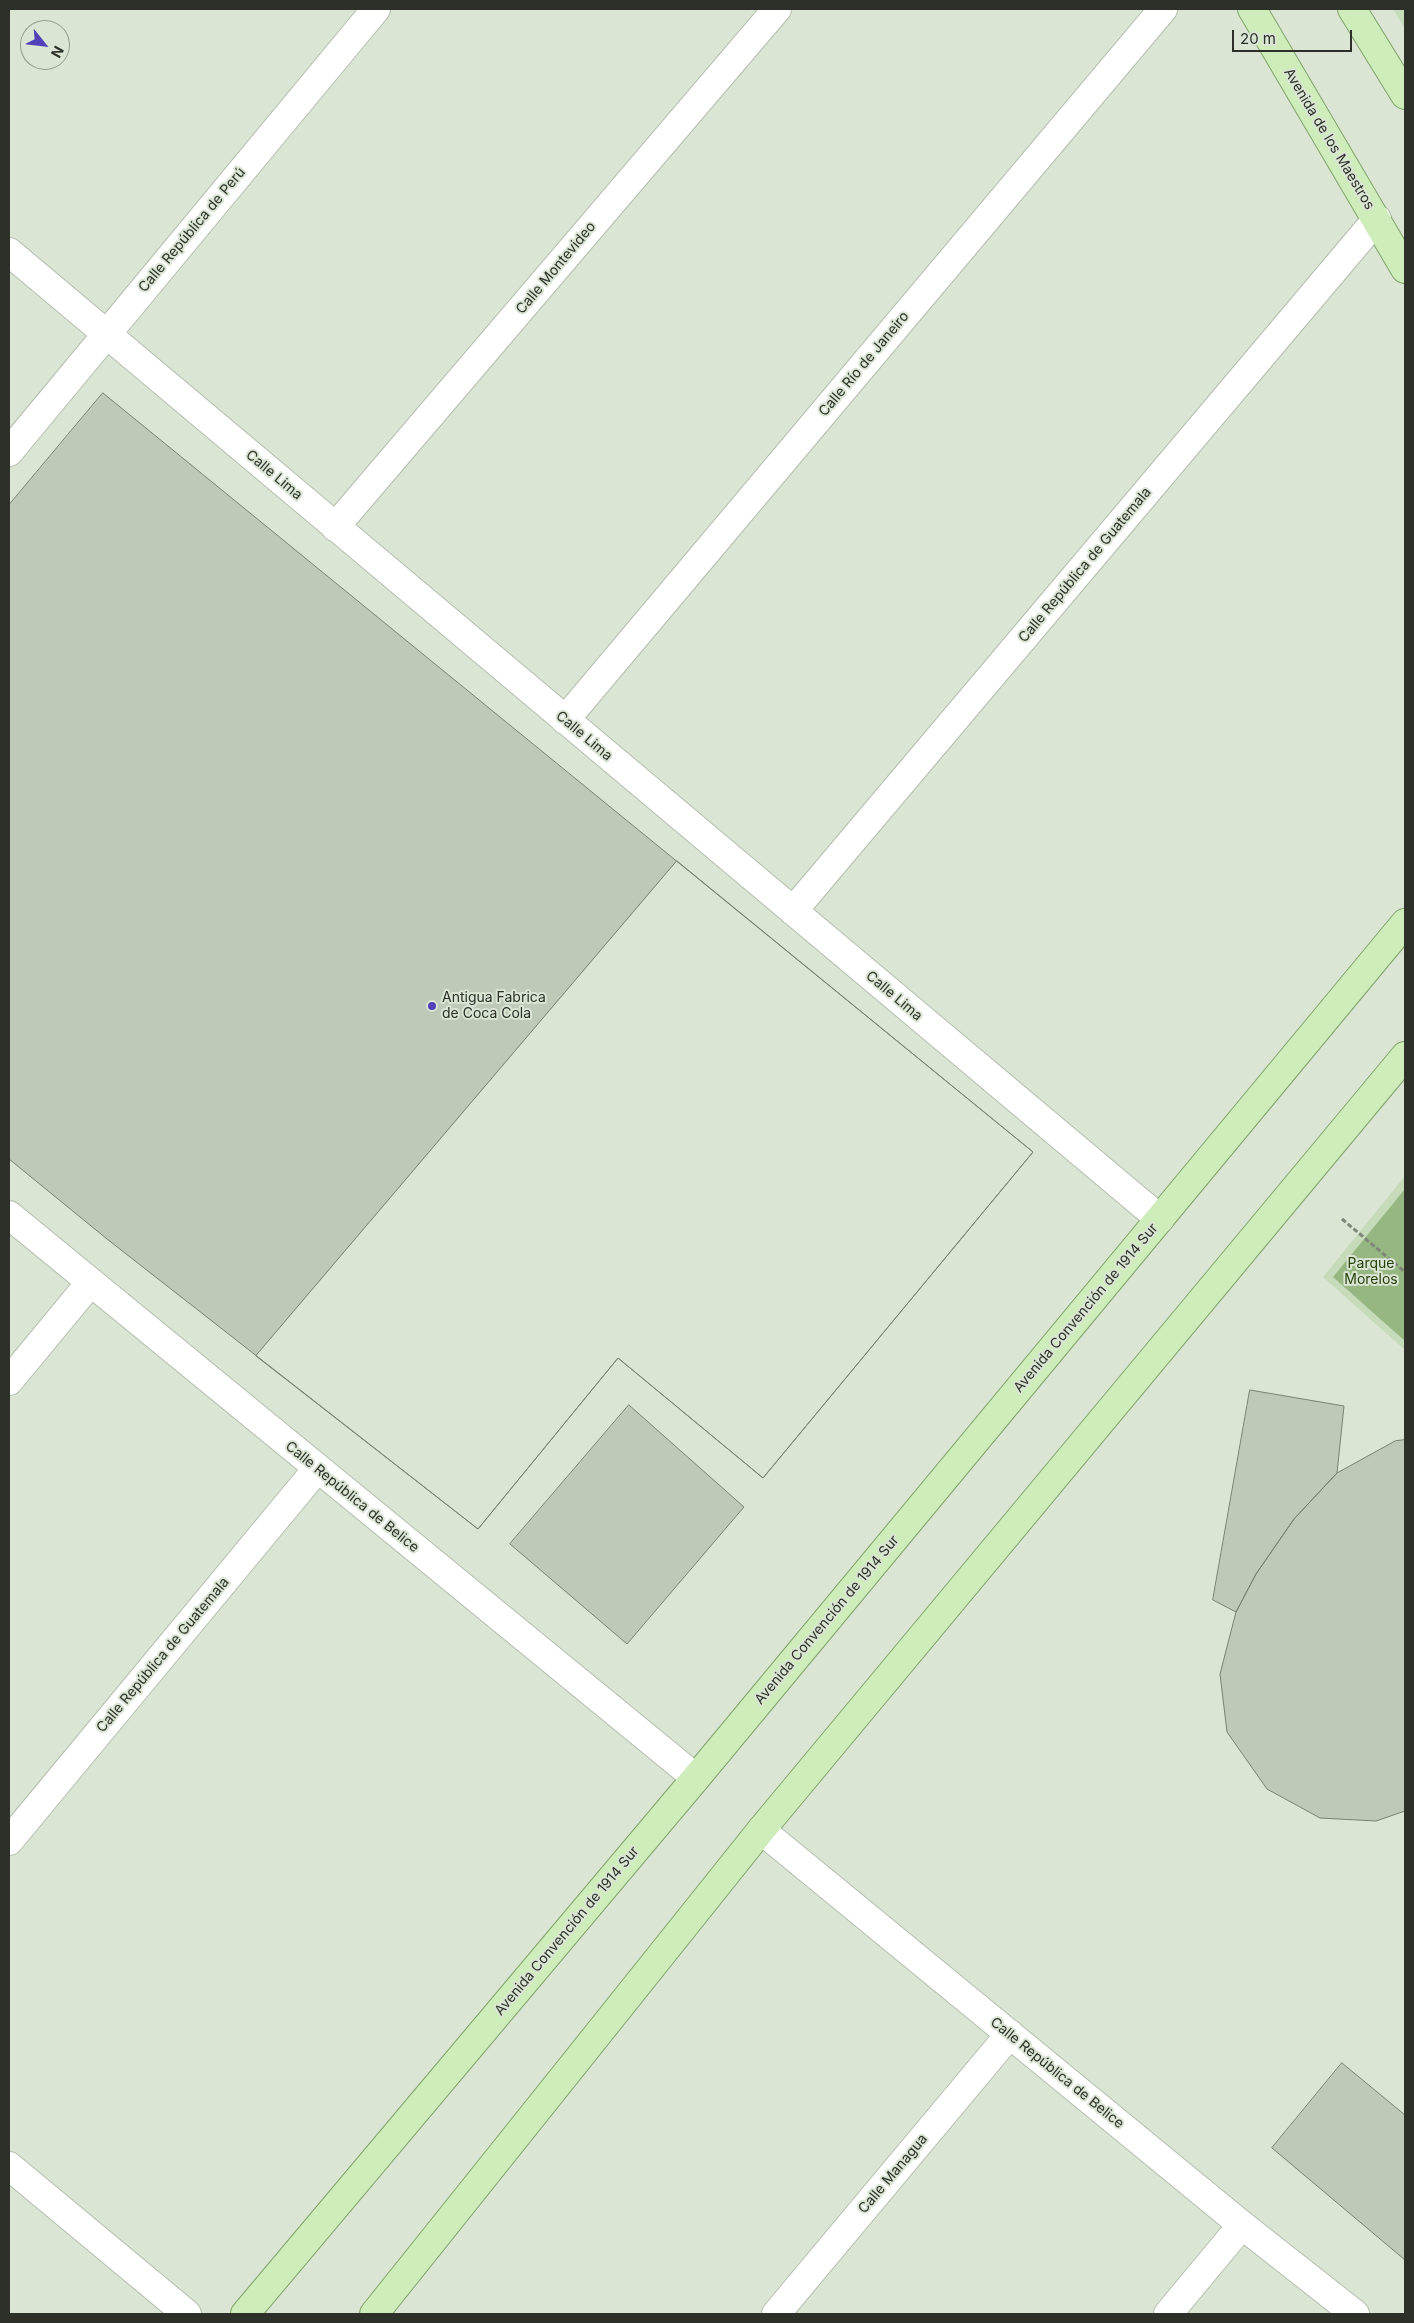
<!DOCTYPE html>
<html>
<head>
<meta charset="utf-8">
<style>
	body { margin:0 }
	#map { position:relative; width:1414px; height:2323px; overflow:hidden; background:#dae5d4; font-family:Inter,sans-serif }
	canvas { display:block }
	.frame { position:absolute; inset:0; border:10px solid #2c3029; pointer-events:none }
	.north { position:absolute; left:20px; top:20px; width:50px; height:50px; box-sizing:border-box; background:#dae5d4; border:1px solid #949d90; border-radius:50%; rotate:119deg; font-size:14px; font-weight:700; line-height:20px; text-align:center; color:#2c3029 }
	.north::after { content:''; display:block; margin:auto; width:18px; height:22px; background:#5341b9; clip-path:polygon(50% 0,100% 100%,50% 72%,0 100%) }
	.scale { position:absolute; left:1232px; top:30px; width:120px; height:22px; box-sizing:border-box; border:2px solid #2c3029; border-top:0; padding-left:6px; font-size:15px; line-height:18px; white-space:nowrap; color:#2c3029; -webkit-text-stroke:4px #dae5d4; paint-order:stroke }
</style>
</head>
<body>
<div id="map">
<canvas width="1414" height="2323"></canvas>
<div class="frame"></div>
<div class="north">N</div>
<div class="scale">20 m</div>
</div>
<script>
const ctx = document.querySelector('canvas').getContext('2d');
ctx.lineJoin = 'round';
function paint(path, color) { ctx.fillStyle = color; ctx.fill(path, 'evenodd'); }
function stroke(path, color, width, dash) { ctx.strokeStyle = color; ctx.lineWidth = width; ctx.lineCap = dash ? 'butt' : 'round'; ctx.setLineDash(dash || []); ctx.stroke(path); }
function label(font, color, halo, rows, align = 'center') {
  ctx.font = font + ' Inter,sans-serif'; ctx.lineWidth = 4; ctx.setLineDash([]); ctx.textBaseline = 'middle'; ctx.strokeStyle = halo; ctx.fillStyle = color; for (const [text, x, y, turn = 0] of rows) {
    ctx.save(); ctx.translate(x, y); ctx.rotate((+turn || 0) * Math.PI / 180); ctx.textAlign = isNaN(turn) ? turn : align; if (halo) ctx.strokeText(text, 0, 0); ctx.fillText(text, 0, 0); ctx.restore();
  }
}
const green = new Path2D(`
	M1393,9h12v20z
	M1405,1176v174l-82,-73z`);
const forest = new Path2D(`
	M1405,1189v152l-72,-64z`);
const building = new Path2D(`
	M103,393l930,759 -270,326 -145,-120 -140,171 -371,-290 -98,-80v-654z
	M677,861l356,291 -270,326 -145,-120 -140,171 -222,-173z
	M1250,1390l94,16 -7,67 -43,46 -38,55 -20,38 -23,-12z
	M629,1405l115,102 -117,137 -117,-100z
	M1405,1440v371l-29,10 -56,-3 -53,-29 -40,-57 -7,-58 16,-62 20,-38 38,-55 43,-46 58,-32z
	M1342,2063l63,52v145l-133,-112z`);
const path = new Path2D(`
	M1342,1219l63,53`);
const minor = new Path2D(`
	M9,252l1151,967
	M9,452l367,-443
	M335,527l442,-518
	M565,720l598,-711
	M793,911l584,-692
	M9,1215l687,563
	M9,1381l81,-98
	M761,1830l481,395 113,89
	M9,1841l308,-372
	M9,2166l178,148
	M776,2314l234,-280
	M1168,2314l74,-89`);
const major = new Path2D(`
	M1252,9l153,260
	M1352,9l53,86
	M245,2314l451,-536 709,-855
	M374,2314l387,-484 644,-774`);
const markers = [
	[432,1006,5,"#5341b9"]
];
const streetNames = [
	["Avenida de los Maestros",1329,139,59],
	["Calle República de Perú",192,230,-50],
	["Calle Montevideo",556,268,-50],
	["Calle Río de Janeiro",864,364,-50],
	["Calle Lima",274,475,40],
	["Calle República de Guatemala",1085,565,-50],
	["Calle Lima",584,736,40],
	["Calle Lima",894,996,40],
	["Avenida Convención de 1914 Sur",1086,1308,-50],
	["Calle República de Belice",352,1497,39],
	["Avenida Convención de 1914 Sur",827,1620,-50],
	["Calle República de Guatemala",163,1655,-50],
	["Avenida Convención de 1914 Sur",567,1931,-50],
	["Calle República de Belice",1057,2073,39],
	["Calle Managua",893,2174,-50]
];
const poiNames = [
	["Antigua Fabrica",442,998],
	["de Coca Cola",442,1014]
];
const parkNames = [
	["Parque",1371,1264],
	["Morelos",1371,1280]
];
paint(green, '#c6dbba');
paint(forest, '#96b682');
paint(building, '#bec9b7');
stroke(building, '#788272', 1);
stroke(minor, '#b3bead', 30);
stroke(major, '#80a369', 30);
stroke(path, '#7e867a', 3, [5, 2.5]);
stroke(minor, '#fff', 28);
stroke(major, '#ceedba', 28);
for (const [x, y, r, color] of markers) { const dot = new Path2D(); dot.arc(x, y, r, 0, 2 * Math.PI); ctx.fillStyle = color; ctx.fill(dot); stroke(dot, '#dae5d4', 2); }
label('14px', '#2c3029', '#dae5d4', streetNames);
label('14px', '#2c3029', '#dae5d4', poiNames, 'left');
label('14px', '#25430a', '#dae5d4', parkNames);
</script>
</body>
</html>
